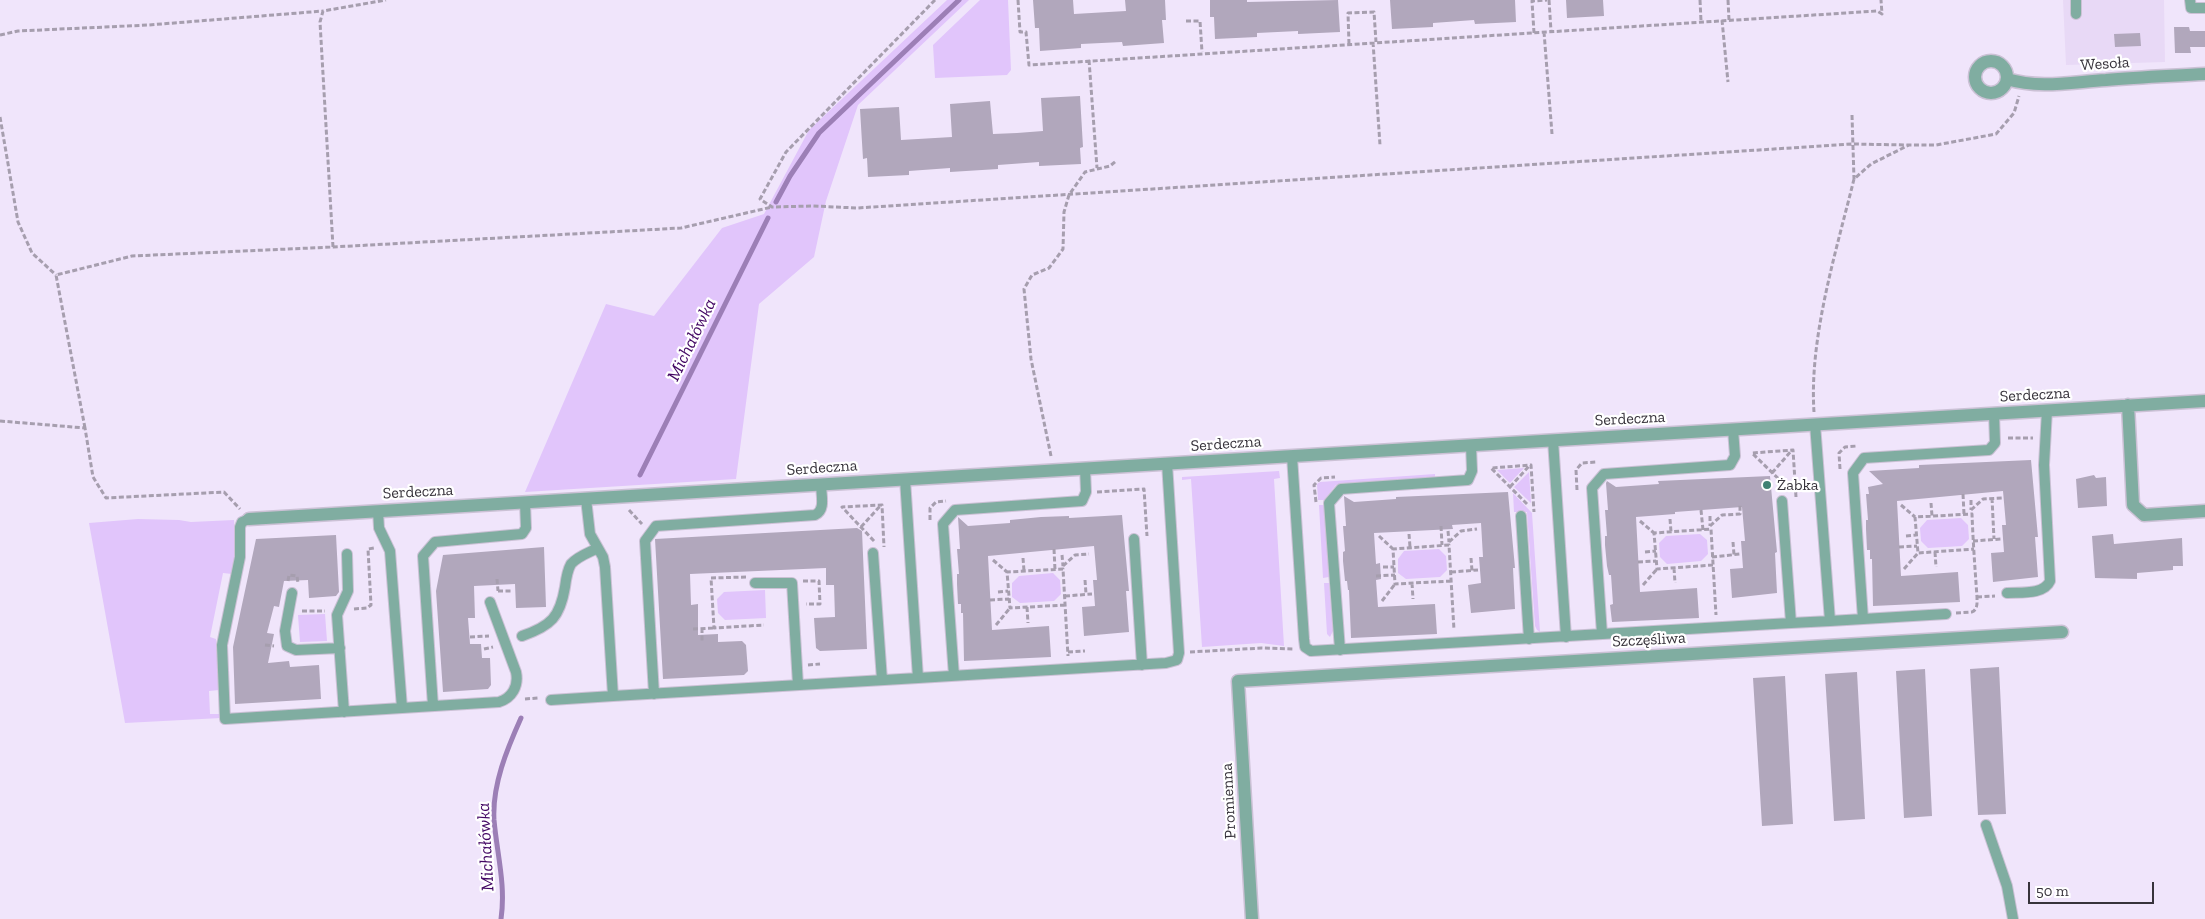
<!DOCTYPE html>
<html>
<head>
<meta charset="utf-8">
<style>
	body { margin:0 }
	#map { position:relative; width:2205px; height:919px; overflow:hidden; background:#f0e5fb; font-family:"Zilla Slab",serif }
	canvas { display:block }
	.scale { position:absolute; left:2028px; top:882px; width:126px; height:22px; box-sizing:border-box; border:2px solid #37333b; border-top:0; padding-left:6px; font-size:15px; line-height:18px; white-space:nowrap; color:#37333b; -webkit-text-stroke:4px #fff; paint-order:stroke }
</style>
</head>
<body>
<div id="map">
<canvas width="2205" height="919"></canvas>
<div class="scale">50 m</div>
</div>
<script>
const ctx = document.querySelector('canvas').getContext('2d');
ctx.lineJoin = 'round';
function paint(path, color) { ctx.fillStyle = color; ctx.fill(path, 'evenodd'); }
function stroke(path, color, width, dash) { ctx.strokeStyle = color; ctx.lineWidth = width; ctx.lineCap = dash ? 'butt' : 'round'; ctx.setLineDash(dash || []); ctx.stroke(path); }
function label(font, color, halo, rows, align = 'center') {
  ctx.font = font + ' "Zilla Slab",serif'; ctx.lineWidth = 4.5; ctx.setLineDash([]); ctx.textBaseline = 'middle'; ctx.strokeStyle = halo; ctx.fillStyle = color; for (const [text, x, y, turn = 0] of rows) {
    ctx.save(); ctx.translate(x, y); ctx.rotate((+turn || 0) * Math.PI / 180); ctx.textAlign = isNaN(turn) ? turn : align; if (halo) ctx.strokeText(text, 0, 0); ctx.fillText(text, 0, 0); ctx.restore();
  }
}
const built = new Path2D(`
	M2063,0h101l1,62 -99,3z`);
const green = new Path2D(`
	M947,0h22l-111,105 -32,96 -12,56 -55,47 -23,175 -211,13 81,-188 48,12 68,-88 42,-14 45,-84z
	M980,0h28l3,70 -4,5 -72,3 -2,-33z
	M1524,468l-14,15 -13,-13z
	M1279,471l1,7 -6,1 10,167 -23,-3 -59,4 -11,-168 -9,1v-3z
	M1529,472l2,31 -17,-16z
	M1435,474v4l-99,7 -12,15h-6l-1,-16 3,-2z
	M1513,493l19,20 8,119 -3,-2 -2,-4 -8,-114h-13z
	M1319,505h5l5,72 -6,1z
	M1961,518l7,7 1,14 -7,7 -34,2 -7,-7 -1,-13 7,-8z
	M138,519l41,1 12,2 43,-2 2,29 -4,25 -9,-1 -13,64 6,2 3,51 -10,1 1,23h11v4l-96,5 -36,-200z
	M1700,534l7,6 1,14 -7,7 -34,3 -7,-7 -1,-14 7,-7z
	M1439,549l7,7 1,14 -7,7 -34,2 -8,-6v-14l6,-8z
	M1053,573l7,7 1,14 -7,7 -34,2 -8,-6v-14l7,-7z
	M1324,583h5l4,48 -3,6 -3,-3z
	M765,590l1,28 -41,2 -7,-7 -1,-14 7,-7z
	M325,614l2,27 -27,1 -2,-27z`);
const stream = new Path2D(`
	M776,202l14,-26 29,-43 140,-133
	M640,475l128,-257
	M501,919c5,-34 -4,-65 -7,-99 -2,-35 13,-71 27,-102`);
const building = new Path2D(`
	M1033,0h40l1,14 52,-3 -1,-11h40l1,20h-4l2,23 -41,3 -1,-4 -41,2v4l-41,3 -1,-23h-4z
	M1210,0h37v2l91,-2 2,32 -42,2v-3l-41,2v4l-42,2 -1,-22h-4z
	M1390,0h125l1,22 -41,2 -1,-4 -41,3v4l-41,2z
	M1566,0h37l1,16 -37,2z
	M2174,27h15l1,4h15v16h-15l1,6h-16z
	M2140,33l1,13 -26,1 -1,-13z
	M1080,96l3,51 -3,1 1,16 -42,2v-4l-41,3v4l-48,3v-4l-41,3v4l-41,2 -1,-19 -4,1 -3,-50 39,-2 2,33 51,-3 -2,-33 40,-3 3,33 24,-1 26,-2 -2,-33z
	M2031,460l7,77h-3l3,40 -45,5 -2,-29 13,-1 -2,-27h4l-3,-34 -106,10 4,75 57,-4 2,30 -87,4 -1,-47h-2v-9h-3l-1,-21v-9h2l-2,-26h3l-1,-7 15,-3 -14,-13 50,-3v-3z
	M2094,475l2,3 10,-1 1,29 -29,2 -2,-29z
	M1770,476l7,76 -2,1 2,40 -45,5 -2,-29 13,-1 -2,-27h4l-3,-34 -67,5v2l-39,3 4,75 57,-4 2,30 -87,4 -2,-17 3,-1 -2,-29h-2l-2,-9 -2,-21v-9h2l-2,-26h3l-2,-27 1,-2 9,6 43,-3 -1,-3z
	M1508,492l7,76h-2l2,41 -44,4 -3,-28 13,-2 -2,-26h4l-2,-34 -29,2 1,4 -79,4 2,31 4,-1 1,16 -5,1 2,27 57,-3 2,30 -86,4 -2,-48h-1l-1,-9h-2l-2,-20v-9l2,-1 -2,-25h3l-2,-30 10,6 42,-3v-2z
	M1122,515l7,76h-3l3,41 -45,4 -2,-29 13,-1 -2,-26h4l-3,-34 -106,10 4,74 57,-4 2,31 -87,4 -1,-48h-2v-9h-3l-1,-20v-10h2l-2,-25h3l-2,-32 10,9 42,-3v-3l31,-3 28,-1v2z
	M857,528l5,3 5,118 -47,2 -4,-3 -2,-30 21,-1 -1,-32h-8v-17l-136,6 1,31 7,-1v31l20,-1v8l24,-1 4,4 2,26 -4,4 -81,4 -8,-140z
	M2113,534l1,10 68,-6 1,28h-10v4l-36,3v6l-42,-1 -3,-42z
	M336,535l3,57 -3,4 -27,2 -1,-18 -24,1 -5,26 -5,-1 -7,27 7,1 -6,29 21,-2 1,6 29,-2 2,34 -86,5 -2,-57 23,-108z
	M544,547l2,60 -30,1 -1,-24 -41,2 1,32h-7l2,26h11l1,14h8l1,27 -3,4 -45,3 -7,-101 7,-36z
	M1999,667l7,147 -28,1 -8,-146z
	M1925,669l7,147 -28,2 -8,-147z
	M1857,672l8,147 -31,2 -9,-147z
	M1785,676l8,148 -31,2 -9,-148z`);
const path = new Path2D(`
	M935,0l-149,152 -26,47 12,8 41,-1 44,2 995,-64 57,1
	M1018,0l2,32h6l3,33 848,-54 5,3 -1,-14
	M1549,0l2,31
	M1700,0l1,21
	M1728,0l1,20
	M1722,20l6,62
	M1186,21h14l2,31
	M1544,32l8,102
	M1534,33l-2,-32 15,-1
	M0,35l18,-4 131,-6 174,-14
	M1373,42l7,103
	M1349,44l-1,-31 26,-1 2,30
	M1089,60l8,108
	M1852,115l2,64
	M0,117l18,105 14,31 24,22
	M333,247l-13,-225 3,-11 63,-11
	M1814,412c-5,-74 22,-160 40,-233l17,-15 38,-19h27l60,-11 18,-21 5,-17
	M0,421l85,7 8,49 13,21 118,-6 16,17
	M85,428l-29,-153 76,-19 201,-9 348,-19 91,-21
	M2008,438h25
	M1051,456l-20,-97 -7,-70 8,-14 17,-7 14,-19 1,-37 5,-17 16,-23 25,-6 6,-5
	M1840,469l-1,-16 6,-6 12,-1
	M1772,473l20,-23
	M1510,487l20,-22
	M1789,489l-37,-36 41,-3 3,47
	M1577,490l-1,-20 6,-7 15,-1
	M1097,492l47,-3 3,47
	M1963,494l1,20
	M1992,498l2,41
	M1971,500v10
	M1316,502l-2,-17 7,-7 14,-1
	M1931,503l1,13
	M1527,504l-36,-36 40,-3 3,47
	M1901,505l14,12
	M629,510l13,14
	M1701,510l2,20
	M1971,510l12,-11 19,-1
	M1710,516v10
	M1670,519l1,13
	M930,520v-12l6,-6 10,-1
	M1640,521l14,12
	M1441,526l1,19
	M1710,526l12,-11 18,-1v-9
	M861,527l20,-22
	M1448,531l1,11
	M1409,534l1,13
	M1379,536l14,13
	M1906,536l11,-1
	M874,541l-32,-34 40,-2 2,42
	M1973,541l28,-2
	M1449,542l12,-11 16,-2
	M1733,542l1,13
	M1899,547l18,-1
	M1054,549l1,21
	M1645,552l11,-1
	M1935,552l1,15
	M1062,555l1,11
	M1712,557l28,-3
	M1023,558l1,13
	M1471,558l1,13
	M993,560l14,12
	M1638,562l18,-1
	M1713,565l-56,4 -3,-36 57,-4 5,86
	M1063,566l12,-11 14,-1
	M1383,567h11
	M1674,568l1,15
	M1904,569l14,-16
	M1451,572l27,-2
	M1376,576l19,-1
	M746,577l-35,1 3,50 50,-3
	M497,579l1,12
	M1085,580l1,14
	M288,581l1,-6 8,1 1,7
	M803,581h16l1,23h-14
	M1451,581l-56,3 -2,-35 56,-4 5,85
	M1412,583l1,16
	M1643,585l14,-16
	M498,591h14
	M998,592l10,-1
	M1065,596l27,-2
	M1977,597l18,-1
	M990,600l19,-1
	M1382,601l13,-17
	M1065,605l-55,3 -3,-36 56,-3 5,87
	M1027,607l1,16
	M354,609l13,-1 4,-3 -3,-56 6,-1
	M302,611h23
	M1956,613l16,-1c6,-3 5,-9 5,-15 -2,-28 -4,-56 -5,-83l-57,3 3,36 56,-4
	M996,625l14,-17
	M702,628v15
	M693,629l21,-1
	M470,637l19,-1
	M265,645l9,1
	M484,649l9,-2
	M1068,652l17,-1
	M1190,652l72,-4 31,1
	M808,665l12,-1
	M525,699l13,-1`);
const lane = new Path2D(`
	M2076,0v14
	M2190,0l1,8h14
	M1553,440l13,197
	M1292,456l12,183 1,8 6,4 480,-28 39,-2 -15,-197
	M586,499l4,35 13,23 2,10 8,129 305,-18 -13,-199
	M1782,501l9,122
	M378,511l1,17 11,23 12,157 97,-6c13,-4 20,-16 17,-30l-26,-70
	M1521,516l8,123
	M249,519l-7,3 -2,5v30l-18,88 3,74 177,-11
	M1134,539l8,126
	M873,553l9,127
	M755,583h37l6,102
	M292,593l-7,38 2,15 9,4 44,-2
	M2007,593c13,-1 37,2 43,-12l-6,-116 3,-55
	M1863,619l-10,-146 11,-15 125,-8 6,-7 -1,-30
	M1830,621l116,-7
	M1602,634l-10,-146 12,-14 126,-9 5,-9 -2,-27
	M522,636c29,-10 38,-19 43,-49 1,-8 2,-16 6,-23 7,-8 17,-11 27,-16
	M1340,650l-11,-147 12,-14 127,-9 4,-9 -1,-26
	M954,676l-11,-152 12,-14 127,-9 4,-9 -1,-24
	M918,678l248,-15 11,-3 2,-7 -12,-190
	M654,694l-9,-153 11,-15 159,-11c11,-5 6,-20 6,-31
	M551,700l62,-4
	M433,706l-10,-150 12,-14 87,-8 4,-6 -1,-26
	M344,712l-7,-97 11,-24 -1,-37
	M1986,825l21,61 6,33`);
const street = new Path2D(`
	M1975 77a16 16 0 1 1 32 0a16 16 0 1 1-32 0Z
	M2007,79c33,10 65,3 99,1 33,-3 66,-4 99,-6
	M2128,405l5,100 11,10 61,-4
	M249,519l1956,-118
	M1252,919l-14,-238 824,-49`);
const markers = [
	[1767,485,5,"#408273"]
];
const streetNames = [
	["Wesoła",2105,64,-4],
	["Serdeczna",2035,395,-3],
	["Serdeczna",1630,419,-3],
	["Serdeczna",1226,444,-4],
	["Serdeczna",822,468,-4],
	["Serdeczna",418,492,-3],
	["Szczęśliwa",1649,640,-3],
	["Promienna",1229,801,-93]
];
const poiNames = [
	["Żabka",1777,485]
];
const waterNames = [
	["Michałówka",692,340,-64],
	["Michałówka",486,847,-93]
];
paint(built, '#e8d9f6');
paint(green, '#e1c5fb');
stroke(stream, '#9c7fb6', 5);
paint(building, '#b1a7bc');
stroke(lane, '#cbc1d5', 12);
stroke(street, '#cbc1d5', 15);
stroke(path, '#a69eae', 3, [5, 2.5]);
stroke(lane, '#80ada1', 10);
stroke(street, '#80ada1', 12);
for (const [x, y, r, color] of markers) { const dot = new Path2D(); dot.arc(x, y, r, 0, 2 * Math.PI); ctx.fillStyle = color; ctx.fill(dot); stroke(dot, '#fff', 2); }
label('16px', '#37333b', '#fff', streetNames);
label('16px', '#37333b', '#fff', poiNames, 'left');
label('italic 18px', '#420663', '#fff', waterNames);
</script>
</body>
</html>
